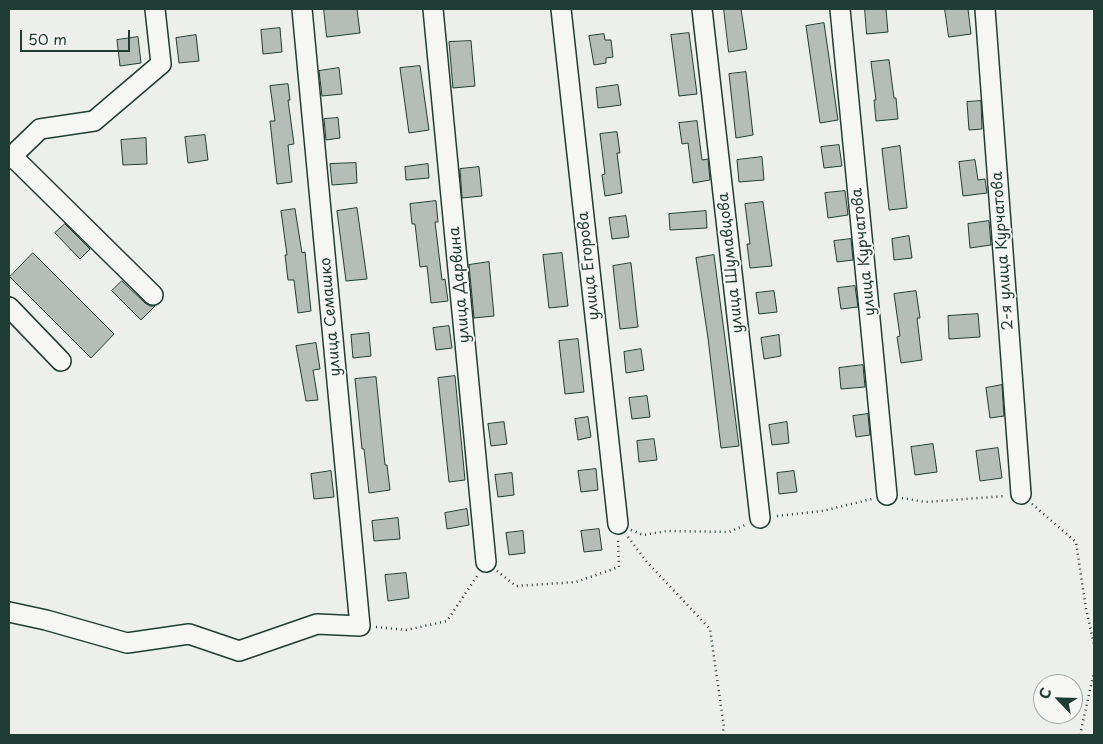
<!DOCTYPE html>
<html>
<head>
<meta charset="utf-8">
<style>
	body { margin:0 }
	#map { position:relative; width:1103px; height:744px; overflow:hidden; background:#edefea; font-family:"Playpen Sans",sans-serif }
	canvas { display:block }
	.frame { position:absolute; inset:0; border:10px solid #1f3d34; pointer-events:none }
	.north { position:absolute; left:1033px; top:674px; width:50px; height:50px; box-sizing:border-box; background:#f6f6f2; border:1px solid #a0aca6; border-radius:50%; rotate:294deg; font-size:14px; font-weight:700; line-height:20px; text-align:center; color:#1f3d34 }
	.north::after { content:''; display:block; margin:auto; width:18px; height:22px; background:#1f3d34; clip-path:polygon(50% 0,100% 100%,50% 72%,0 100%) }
	.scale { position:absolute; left:20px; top:30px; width:110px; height:22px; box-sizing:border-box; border:2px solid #1f3d34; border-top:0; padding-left:6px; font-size:15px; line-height:18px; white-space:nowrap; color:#1f3d34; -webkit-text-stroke:4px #f6f6f2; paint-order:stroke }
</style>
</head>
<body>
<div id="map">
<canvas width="1103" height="744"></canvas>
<div class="frame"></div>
<div class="north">С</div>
<div class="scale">50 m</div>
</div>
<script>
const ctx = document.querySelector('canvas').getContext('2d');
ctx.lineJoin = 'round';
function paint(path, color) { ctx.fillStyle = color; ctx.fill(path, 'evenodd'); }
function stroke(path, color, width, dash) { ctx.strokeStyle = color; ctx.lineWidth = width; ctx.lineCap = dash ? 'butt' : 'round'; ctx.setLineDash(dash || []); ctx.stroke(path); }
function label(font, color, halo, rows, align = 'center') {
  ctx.font = font + ' "Playpen Sans",sans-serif'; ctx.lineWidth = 4; ctx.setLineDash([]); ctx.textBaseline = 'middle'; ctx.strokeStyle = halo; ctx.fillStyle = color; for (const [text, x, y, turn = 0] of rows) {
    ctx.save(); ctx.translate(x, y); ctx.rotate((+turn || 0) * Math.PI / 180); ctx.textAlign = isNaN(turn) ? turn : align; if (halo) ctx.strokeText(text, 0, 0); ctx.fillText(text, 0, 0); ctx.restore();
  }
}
const building = new Path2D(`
	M324,9h33l3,24 -33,4z
	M724,9h17l6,40 -18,3z
	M865,9h21l2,23 -21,2z
	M945,9h23l3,25 -22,3z
	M824,23l14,97 -18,3 -14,-97z
	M280,28l2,24 -19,2 -2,-24z
	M689,33l8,61 -18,2 -8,-61z
	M604,34l1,6h6l2,17 -7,1v5l-12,2 -5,-29z
	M196,35l3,26 -20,2 -3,-25z
	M138,37l3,26 -21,3 -3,-26z
	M471,41l4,45 -22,2 -4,-46z
	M889,60l5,38h2l2,21 -22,2 -2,-21h2l-5,-38z
	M420,66l9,64 -20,3 -9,-65z
	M339,68l3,26 -20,2 -3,-25z
	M746,72l7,63 -17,3 -7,-64z
	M288,84l2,16h-2l6,44 -6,1 4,37 -15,2 -7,-63h5l-5,-35z
	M618,85l3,20 -23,3 -2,-20z
	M981,101l1,28 -13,1 -2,-28z
	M338,118l2,20 -14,2 -2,-21z
	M697,121l5,39 6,-1 2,21 -17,3 -5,-40 -6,1 -3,-21z
	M617,132l3,21h-3l5,40 -17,3 -3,-21 3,-1 -5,-40z
	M205,135l3,25 -20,3 -3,-26z
	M146,138l1,26 -24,1 -2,-25z
	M839,145l3,21 -18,2 -3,-21z
	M900,146l7,62 -18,2 -7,-61z
	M762,157l2,23 -25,2 -2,-22z
	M975,160l3,20 7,-1 2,14 -24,3 -4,-34z
	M356,163l1,20 -25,2 -2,-21z
	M428,164l1,14 -23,2 -1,-13z
	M479,167l3,29 -20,2 -2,-29z
	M845,191l3,24 -20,3 -3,-25z
	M436,201l2,21h-3l7,58 3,-1 3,22 -17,2 -4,-37 -7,1 -5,-43h-3l-2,-20z
	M763,202l9,64 -22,2 -3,-24h3l-5,-40z
	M357,208l10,71 -21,2 -9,-70z
	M295,209l7,44 3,-1 6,59 -13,2 -4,-33h-6l-3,-25h2l-6,-44z
	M706,211l1,17 -37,2 -1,-16z
	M626,216l3,21 -17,2 -3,-21z
	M989,221l2,24 -21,3 -2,-24z
	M65,224l25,25 -10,10 -25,-26z
	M909,236l3,22 -18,2 -2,-21z
	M851,239l2,21 -16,2 -3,-21z
	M33,253l81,81 -23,24 -81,-81z
	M562,253l6,53 -19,2 -6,-53z
	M714,255l25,191 -18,2 -13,-110 -12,-80z
	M489,262l5,54 -20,2 -5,-53z
	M631,263l7,64 -18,2 -7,-63z
	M122,281l23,22 5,3h5l-14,14 -29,-29z
	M855,286l3,21 -17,2 -3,-21z
	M774,291l3,21 -18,2 -3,-21z
	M916,291l4,27h-3l5,42 -21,3 -4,-26 3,-1 -6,-42z
	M978,314l2,23 -31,2 -1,-23z
	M449,326l3,22 -16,2 -3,-22z
	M369,333l2,23 -18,2 -2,-23z
	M779,335l2,21 -17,3 -3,-21z
	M578,339l6,53 -19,2 -6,-53z
	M316,343l4,26 -7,1 5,30 -12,1 -10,-55z
	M641,349l3,21 -18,3 -2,-21z
	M863,365l2,22 -24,2 -2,-21z
	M455,376l10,104 -16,2 -11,-104z
	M376,377l9,88h2l3,25 -21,3 -5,-44h-2l-7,-70z
	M1002,385l2,31 -14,2 -4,-30z
	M647,396l3,21 -18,2 -3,-21z
	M868,414l2,21 -14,2 -3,-21z
	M588,417l3,20 -13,3 -3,-21z
	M504,422l3,22 -16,2 -3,-22z
	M787,422l2,21 -17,2 -3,-20z
	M654,439l3,21 -18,2 -2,-21z
	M933,444l4,28 -22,3 -4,-28z
	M998,448l4,30 -22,3 -4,-30z
	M596,469l2,21 -17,2 -3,-21z
	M331,471l3,26 -20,2 -3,-25z
	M794,471l3,21 -18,2 -2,-21z
	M512,473l2,22 -16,2 -3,-22z
	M467,509l2,16 -22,4 -2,-16z
	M398,518l2,21 -26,2 -2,-20z
	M599,529l3,21 -18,2 -3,-21z
	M523,531l2,22 -16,2 -3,-22z
	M406,573l3,25 -21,3 -3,-26z`);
const path = new Path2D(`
	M902,498l23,4 81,-6
	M1032,504l44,38 10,67 8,35
	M777,516l45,-5 50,-12
	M631,530l12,5 24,-4 62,1 16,-7
	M628,537l19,25 63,67 14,98 -2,8
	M497,571l19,15 60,-4 43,-15 -1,-27
	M376,627l30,3 41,-9 30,-45
	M1080,735l14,-63`);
const minor = new Path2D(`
	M433,9l53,553
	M561,9l57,515
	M702,9l58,509
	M840,9l47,486
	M985,9l36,485
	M12,156l141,139
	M9,159l31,-30 54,-8 67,-57 -6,-55
	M9,307l52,54
	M9,612l37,8 81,23 62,-9 50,17 78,-27 43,2 -58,-617`);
const streetNames = [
	["2-я улица Курчатова",1003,251,-94],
	["улица Курчатова",864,252,-96],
	["улица Шумавцова",731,263,-96],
	["улица Егорова",589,266,-96],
	["улица Дарвина",460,285,-95],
	["улица Семашко",331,317,-95]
];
paint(building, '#b4bdb8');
stroke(building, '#1f3d34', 1);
stroke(minor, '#1f3d34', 22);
stroke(path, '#1f3d34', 2.5, [1, 4]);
stroke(minor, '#f6f6f2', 19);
label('15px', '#1f3d34', '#f6f6f2', streetNames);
</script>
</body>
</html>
